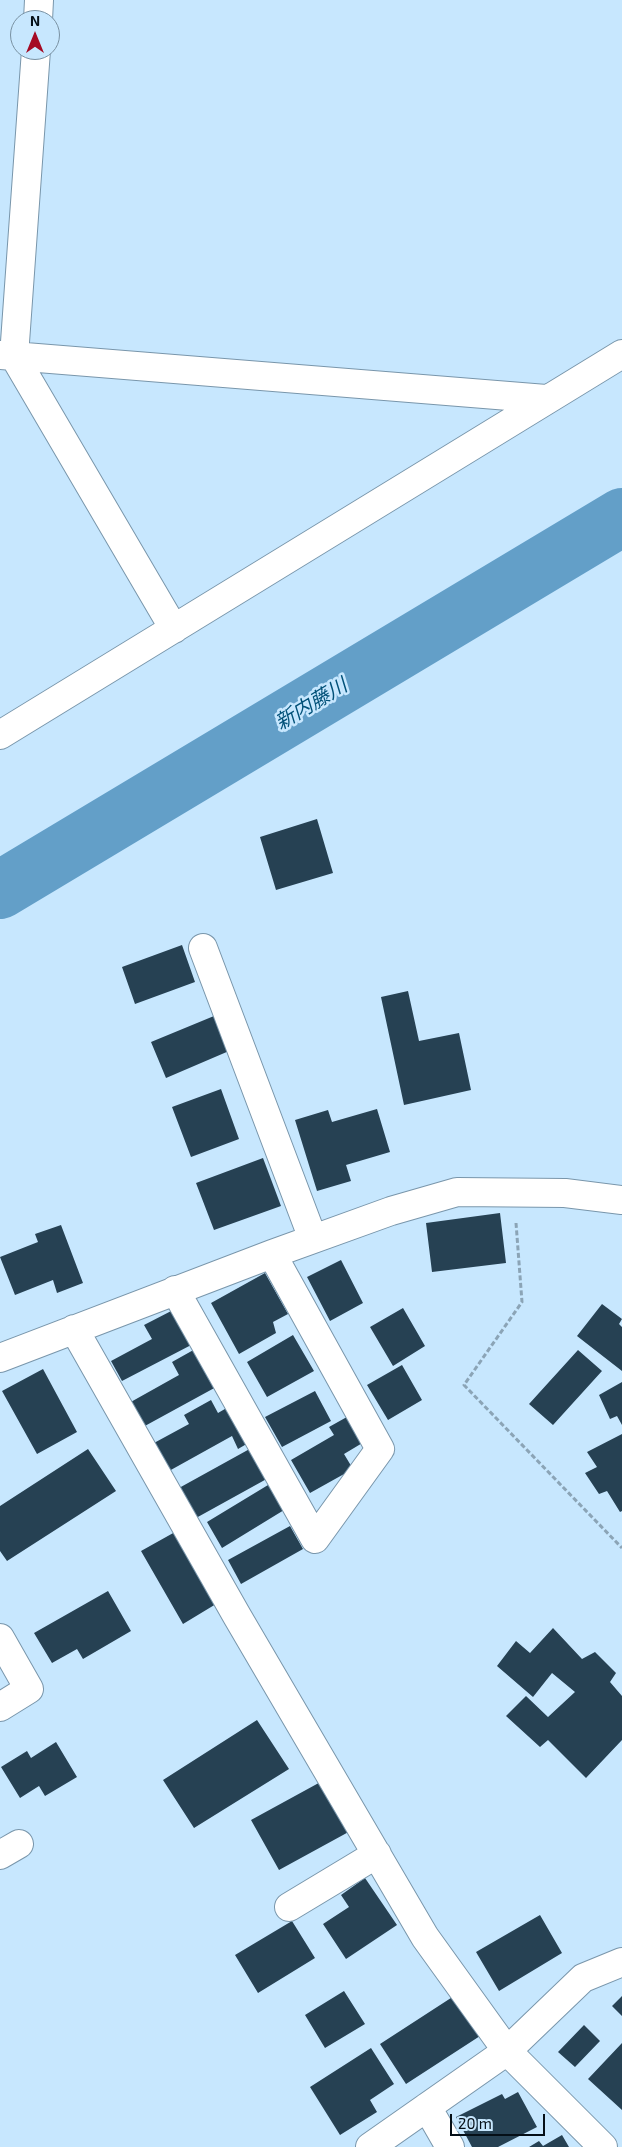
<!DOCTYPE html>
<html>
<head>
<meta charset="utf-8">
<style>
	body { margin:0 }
	#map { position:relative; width:622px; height:2147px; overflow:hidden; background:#c7e7fe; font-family:"Exo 2",sans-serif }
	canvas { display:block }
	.north { position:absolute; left:10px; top:10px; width:50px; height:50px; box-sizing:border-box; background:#c7e7fe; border:1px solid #7991a2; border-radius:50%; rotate:0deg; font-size:14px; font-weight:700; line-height:20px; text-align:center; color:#050f17 }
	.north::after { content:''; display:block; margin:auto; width:18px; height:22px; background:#a50a24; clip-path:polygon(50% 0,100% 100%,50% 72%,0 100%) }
	.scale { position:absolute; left:450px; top:2114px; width:95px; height:22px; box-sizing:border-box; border:2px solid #050f17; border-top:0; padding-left:6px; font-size:15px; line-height:18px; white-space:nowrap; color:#050f17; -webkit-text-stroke:4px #c7e7fe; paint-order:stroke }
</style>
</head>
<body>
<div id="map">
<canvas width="622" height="2147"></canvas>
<div class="north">N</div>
<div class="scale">20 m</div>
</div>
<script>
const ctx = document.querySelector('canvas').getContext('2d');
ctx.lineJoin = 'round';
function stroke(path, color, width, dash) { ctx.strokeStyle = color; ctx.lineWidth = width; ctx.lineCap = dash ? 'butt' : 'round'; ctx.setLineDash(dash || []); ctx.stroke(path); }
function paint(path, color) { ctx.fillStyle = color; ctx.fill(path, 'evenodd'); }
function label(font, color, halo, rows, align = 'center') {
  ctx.font = font + ' "Exo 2","Noto Sans JP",sans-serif'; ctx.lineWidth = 5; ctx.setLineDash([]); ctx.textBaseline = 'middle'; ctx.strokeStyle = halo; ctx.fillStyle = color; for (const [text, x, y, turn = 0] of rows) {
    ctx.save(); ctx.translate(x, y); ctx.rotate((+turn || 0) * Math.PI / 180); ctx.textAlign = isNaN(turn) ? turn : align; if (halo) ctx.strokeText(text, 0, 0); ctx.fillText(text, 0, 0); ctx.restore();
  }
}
const river = new Path2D(`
	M0,890l622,-373`);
const building = new Path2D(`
	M317,819l16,54 -57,17 -16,-53z
	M182,945l13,37 -60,22 -13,-37z
	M408,991l11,50 40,-8 12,57 -67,15 -23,-108z
	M214,1016l15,35 -63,27 -15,-36z
	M221,1089l18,50 -48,18 -19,-50z
	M377,1109l13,43 -44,13 5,16 -34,10 -22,-71 33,-10 4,12z
	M263,1158l18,48 -67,24 -18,-47z
	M500,1213l6,50 -74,9 -6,-49z
	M61,1225l22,58 -26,10 -4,-13 -38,15 -15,-38 38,-15 -3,-8z
	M341,1260l22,43 -33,18 -23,-44z
	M265,1273l23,41 -15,8 3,11 -37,21 -28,-51z
	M602,1304l20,15 -3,5 3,3v44l-45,-35z
	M177,1308l18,35 -73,38 -11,-20 41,-22 -8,-14z
	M403,1308l22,38 -32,20 -23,-39z
	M293,1335l21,36 -47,26 -20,-35z
	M197,1348l21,38 -75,41 -14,-24 50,-28 -7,-13z
	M578,1350l24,21 -49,54 -24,-21z
	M402,1365l20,35 -34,20 -21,-35z
	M43,1369l34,63 -40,22 -35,-63z
	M622,1382v43l-5,-9 -7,3 -11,-24z
	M315,1391l16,30 -49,26 -17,-30z
	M211,1400l7,13 12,-7 20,36 -12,7 -6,-13 -63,35 -15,-28 35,-19 -5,-9z
	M354,1413l15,26 -25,15 9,15 -43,24 -19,-33 43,-25 -5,-8z
	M622,1434v77l-2,1 -13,-21 -8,3 -14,-21 12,-6 -10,-15z
	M255,1446l17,30 -76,42 -17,-30z
	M88,1449l28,42 -109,70 -7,-10v-45z
	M273,1482l16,25 -67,41 -15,-26z
	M290,1526l13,23 -62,35 -13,-24z
	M175,1532l41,72 -33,20 -42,-73z
	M108,1591l23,40 -48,28 -6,-10 -25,14 -18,-30z
	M553,1628l29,31 13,-7 21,21 -6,9 12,14v44l-36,38 -38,-38 -8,7 -34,-31 20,-20 22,21 27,-25 -23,-19 -19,24 -36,-31 19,-25 14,12z
	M257,1720l32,49 -95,59 -31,-48z
	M56,1742l21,35 -32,19 -6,-10 -19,12 -19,-31 26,-16 4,7z
	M326,1779l28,50 -75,41 -28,-50z
	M365,1878l32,47 -51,34 -23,-35 26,-17 -8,-12z
	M540,1915l22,38 -63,38 -23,-39z
	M292,1921l23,37 -57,35 -23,-38z
	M344,1991l21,33 -40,24 -20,-33z
	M454,1996l26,40 -74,48 -26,-40z
	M622,1996v20l-10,-10z
	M584,2025l16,16 -25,26 -17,-15z
	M622,2043v67l-34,-31z
	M371,2048l23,36 -24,16 7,12 -37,23 -30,-48z
	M518,2092l19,35 -39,20h-26l-16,-30 46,-23 3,5z
	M562,2135l7,12h-40l10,-6 4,5z`);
const path = new Path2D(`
	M516,1223l6,79 -58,83 158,163`);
const minor = new Path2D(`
	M38,20l1,-20
	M36,50l-22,306 160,273
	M0,355l546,44
	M0,735l622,-381
	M203,948l110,291
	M175,1290l140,249 65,-90 -108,-195
	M74,1329l163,287 188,321 82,114 96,96
	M0,1358l272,-104 119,-43 66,-19 108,1 57,7
	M0,1638l29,51 -29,18
	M0,1855l19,-11
	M289,1907l88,-53
	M427,2107l23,40
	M370,2147l137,-96 76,-73 39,-16`);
const waterNames = [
	["新内藤川",311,704,-31]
];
stroke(river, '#639fc8', 58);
paint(building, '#264153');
stroke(minor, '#7996ab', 30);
stroke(path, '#8ba4b6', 3, [5, 2.5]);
stroke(minor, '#fff', 28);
label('italic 20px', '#025179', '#c7e7fe', waterNames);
</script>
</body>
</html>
